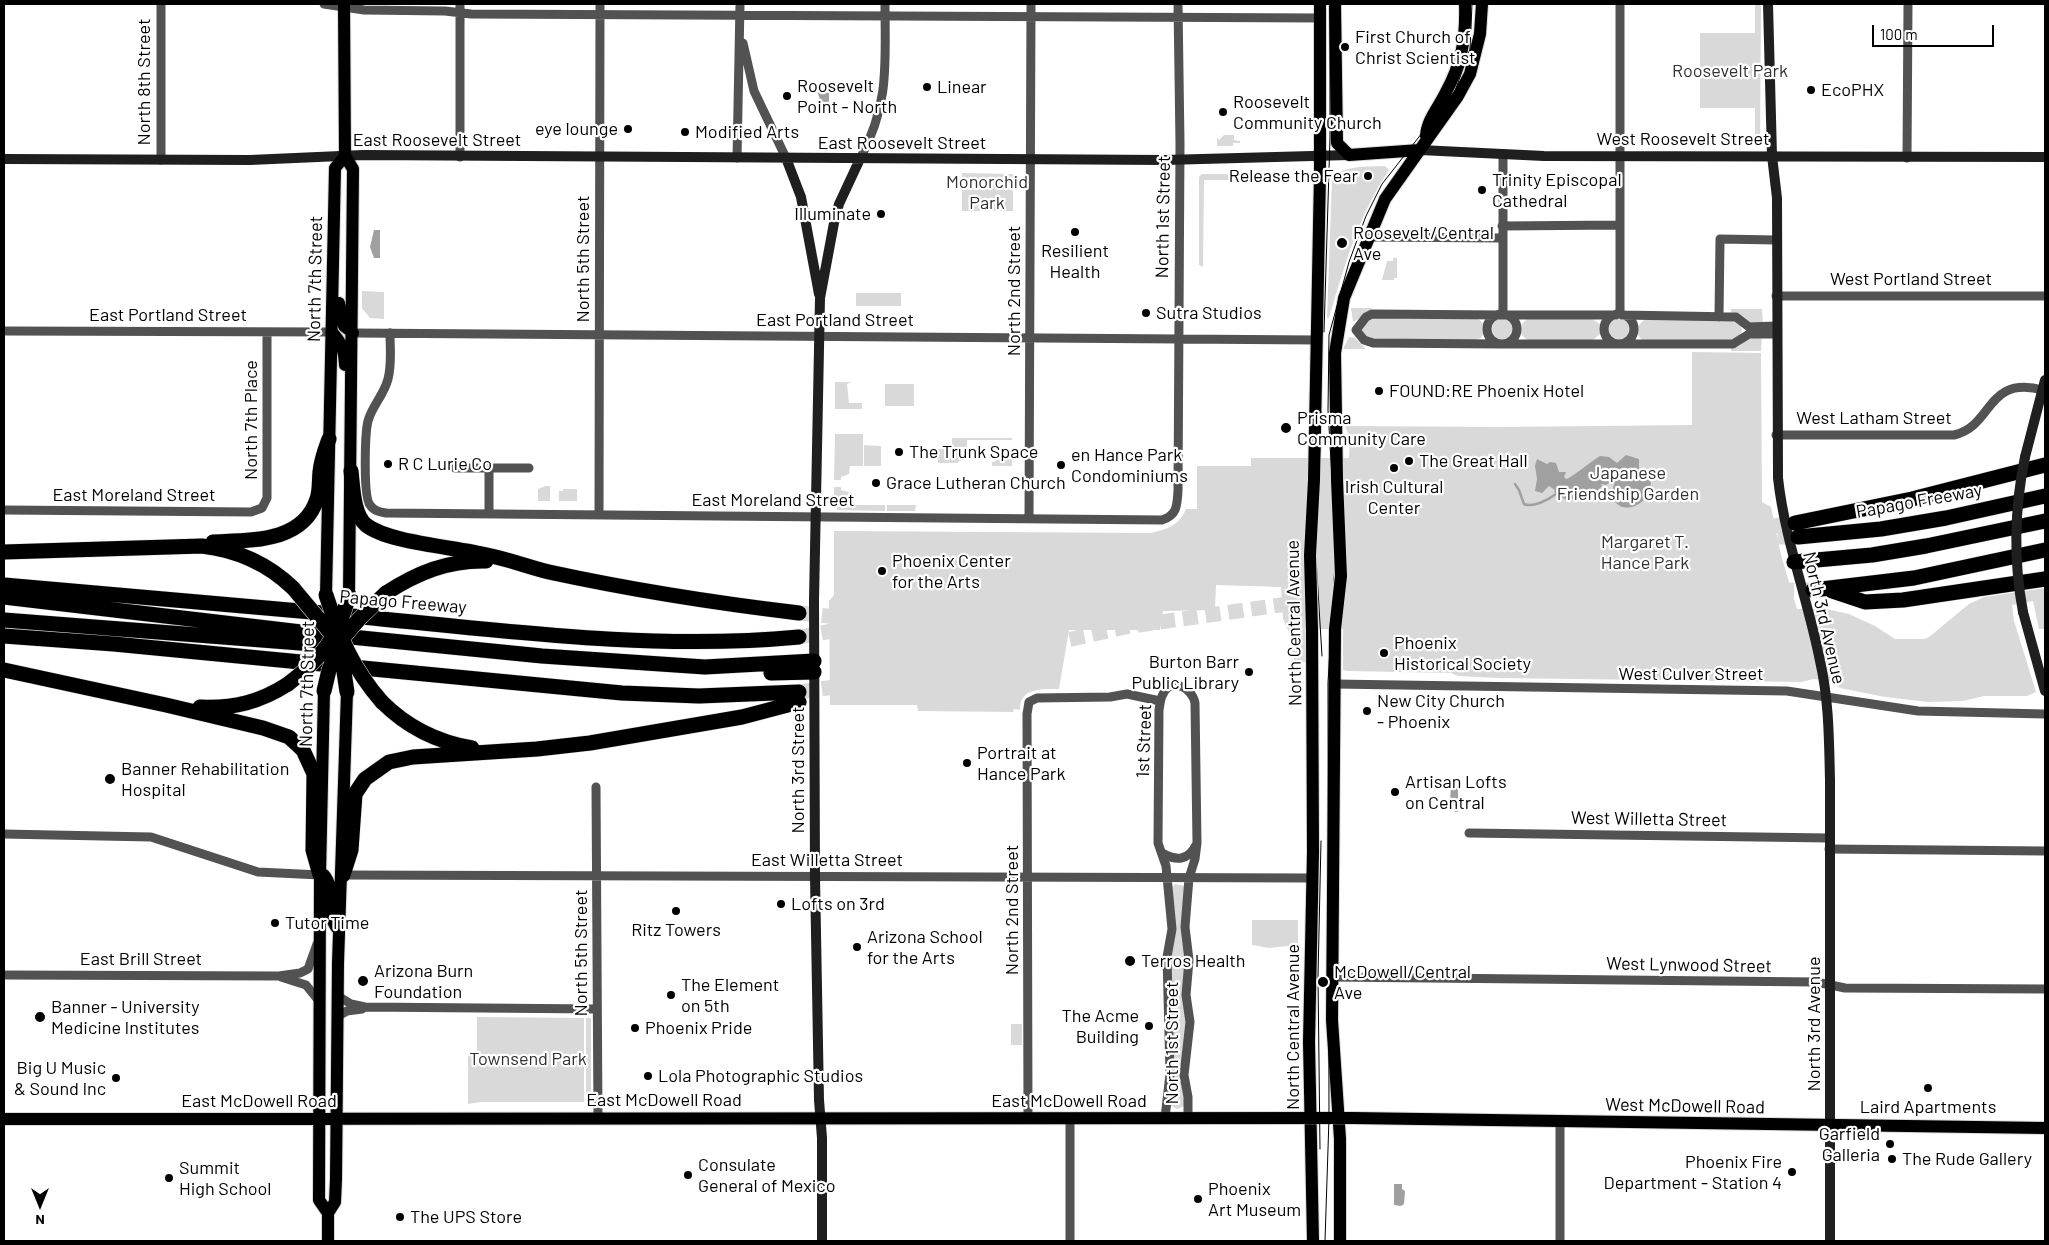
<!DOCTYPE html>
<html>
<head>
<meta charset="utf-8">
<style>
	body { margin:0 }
	#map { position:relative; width:2049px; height:1245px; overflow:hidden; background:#fff; font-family:Barlow,sans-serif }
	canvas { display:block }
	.frame { position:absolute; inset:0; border:5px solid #000; pointer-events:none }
	.north { position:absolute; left:15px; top:1180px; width:50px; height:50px; -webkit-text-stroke:4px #fff; paint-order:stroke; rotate:180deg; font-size:14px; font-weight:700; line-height:20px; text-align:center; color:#000 }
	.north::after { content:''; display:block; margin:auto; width:18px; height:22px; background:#000; clip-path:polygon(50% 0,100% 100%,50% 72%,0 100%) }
	.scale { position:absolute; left:1872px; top:25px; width:122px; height:22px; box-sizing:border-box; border:2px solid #000; border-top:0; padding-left:6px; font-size:15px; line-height:18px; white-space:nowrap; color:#000; -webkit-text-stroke:4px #fff; paint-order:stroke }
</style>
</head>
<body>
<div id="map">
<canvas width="2049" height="1245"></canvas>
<div class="frame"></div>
<div class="north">N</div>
<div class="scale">100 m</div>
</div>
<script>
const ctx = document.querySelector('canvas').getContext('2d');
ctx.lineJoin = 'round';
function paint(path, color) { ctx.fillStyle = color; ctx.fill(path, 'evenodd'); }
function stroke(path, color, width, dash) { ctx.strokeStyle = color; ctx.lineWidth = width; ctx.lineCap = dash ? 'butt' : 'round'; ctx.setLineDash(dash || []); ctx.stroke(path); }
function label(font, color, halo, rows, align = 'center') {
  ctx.font = font + ' Barlow,sans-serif'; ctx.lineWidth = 4.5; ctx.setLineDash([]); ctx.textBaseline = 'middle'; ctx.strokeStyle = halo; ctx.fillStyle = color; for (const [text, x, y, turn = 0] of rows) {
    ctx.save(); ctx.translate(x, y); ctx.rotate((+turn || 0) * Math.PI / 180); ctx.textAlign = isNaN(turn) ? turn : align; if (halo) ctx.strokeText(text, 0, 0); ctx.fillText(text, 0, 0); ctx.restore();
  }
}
const green = new Path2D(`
	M1755,5h6l-1,139 -5,3v-39h-55v-75h55z
	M1224,135h10v5l6,1v2h-7v3h-16v-9l2,3z
	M1385,166l4,4c-30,44 -45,97 -60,148h-2l5,-137c7,-17 37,-14 53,-15z
	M962,173l51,1v37h-51z
	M1202,174h46l2,6h-46l-1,87 -4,-2v-88z
	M1393,258h4v20h-3v2h-12l5,-19h6z
	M362,291l22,1v27l-14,-1 -8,-10z
	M856,293h45v13h-45z
	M1351,308h21v3l-19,11z
	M1731,309h31l1,15h-14l-18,-12z
	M1370,317l107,1 7,6 1,6 -4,8 -7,2h-102l-9,-6 -1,-5z
	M1492 329a11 11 0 1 1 22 0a11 11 0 1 1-22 0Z
	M1528,319h64l8,5 1,9 -8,7h-65c-10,-5 -10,-16 0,-21z
	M1645,319h89l7,6 1,6 -5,9h-95l-4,-5 -1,-8z
	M1608 330a11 11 0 1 1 22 0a11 11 0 1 1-22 0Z
	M1762,336l-1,15h-30v-3l8,-2 8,-7z
	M1349,337l6,1 11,11h-23z
	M1692,352l69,1 1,149 9,5 10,48 16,54h29l23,5 26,12 20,13h29l5,-2 40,-33 15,-7 61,-9v41h-6l-6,-28 -21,4 2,16 22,71 -9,4h-43l-21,5 -35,1 -43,-5 -45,-9 -6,-6 -20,-3 -13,3 -303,-4 -40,-2 -7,-3 -104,-2 -4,-1v-41h-37v33l-12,-1 -6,-31 -5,-11 -2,-32 -65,-2 -1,25 -52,1 -3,19h-91l-10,59c-15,0 -40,-2 -39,21l-6,-1 -1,3 -95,-1 -1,-6h-87l-1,-104 5,-6v-64l317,2c16,-4 28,-7 35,-24h11v-43h54v-8h98l1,-20 -5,-12 155,1 192,-2z
	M835,382h16l-4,2 2,19h13v6h-27z
	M885,384h29v22h-29z
	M835,434h28v32h-13l-1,8 -8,3v3h-7z
	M952,438h60v2h-45v7h-15z
	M864,445l17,1v20h-17z
	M938,449h29v10l-8,2 -1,2h-20z
	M999,451l13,2 -3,2 3,2v9h-20v-4h3v-7z
	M545,486h5v15h-12v-12z
	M834,487h7v3l8,2v11h-13l-2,-2z
	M563,489h14v12h-18v-10h4z
	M836,505h49v6l-48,-1z
	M887,505h29l-1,6h-28z
	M1175,884l10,2 2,133 -3,87 -7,3 -7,-4 3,-78 -4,-28 2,-111z
	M1252,920h46v25l-29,3 -17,-3z
	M477,1017l107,1v84h-103l-13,2v-50h9z
	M586,1018h5v81l-5,1z
	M1011,1024h11v21h-11z`);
const water = new Path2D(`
	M816,88h13v17h-7z
	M374,230h6v28h-6l-4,-11z
	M1626,455l13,4v15l4,2 3,-2 5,9c-2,30 -46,35 -37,1l-2,-3 -6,4 -5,-1 1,2 -10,10 -9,1 -6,-5 -1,5 -8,4 -14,-9 1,-2 -6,-4 -7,7 -7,-2 2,-12 -2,-13 2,-7 10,5 3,-2 6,1 3,9h7l-2,5 2,2c4,0 27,-19 34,-23l9,1 8,6z
	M1454,783h4v29h-3l-5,-10 1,-17z
	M1394,1184h8v5l3,2 -1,13 -3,2 -7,-1z`);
const stream = new Path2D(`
	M1515,484l4,6 5,14c9,4 24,-4 32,-10`);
const highwayTunnel = new Path2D(`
	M1750,529l45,-6
	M799,613l67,7
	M799,637l86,-16 158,-40 146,-31 135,-14 474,1
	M799,692l76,-11 82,-16 168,-38 198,-28 180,-10 310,1`);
const street = new Path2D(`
	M324,4l40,6 81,1 26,3 848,4
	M460,4v153
	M1620,4v310
	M743,43l11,48 32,67
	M1503,154v161
	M737,158l3,-154
	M1907,158l1,-154
	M860,159c30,-56 25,-95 25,-155
	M161,160v-156
	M1502,226l117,-1
	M1368,237l134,1
	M1776,296h269
	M1604 329a15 15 0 1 1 30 0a15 15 0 1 1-30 0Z
	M1487 329a15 15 0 1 1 30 0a15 15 0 1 1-30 0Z
	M1505,315h111
	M1622,315l114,2 13,10 27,-1
	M1719,317l1,-78 56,1
	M1356,330l10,-13 6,-3 128,1
	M1356,330l8,10 9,3 126,1
	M4,331l328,1
	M353,333l964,7
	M390,333c0,16 2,31 -2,46 -4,16 -16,27 -20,42 -3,12 -5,75 2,84 4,6 10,7 16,8l776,7c15,-5 15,-14 16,-29l2,-347 -2,-140
	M1505,344h111
	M1622,344h111l16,-10h27
	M1776,435h178c40,-9 31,-60 89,-45
	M455,468h74
	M4,510l247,2 11,-4 5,-10v-166
	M489,514v-46
	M599,515l1,-511
	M1029,519l2,-515
	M1335,684l452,7 131,20 127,3
	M596,787l2,331
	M1469,833l360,5
	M4,834l147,3 107,35 62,3
	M1829,849l216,2
	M1162,853c14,8 26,8 34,-8
	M343,875l968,3
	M4,975l275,1 21,-3 8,-4 9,-25
	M281,977l25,8 13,16
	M1332,977l484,5 29,6 200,1
	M338,996l13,8 14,3 232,2
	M338,1016l9,-5 15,-2
	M1028,1118l-1,-404 2,-12 8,-4 73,-1 17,-3 33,7
	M1070,1118v123
	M1165,1118l5,-44 -3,-117 5,-28 -6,-63 -8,-23 1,-133c1,-5 1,-11 4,-16 8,-17 29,-7 32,9l2,140 -2,16 -6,19 -4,49 4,33 -3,35 4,27 -6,53 4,22v21
	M1560,1241v-118`);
const secondary = new Path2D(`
	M1768,4l4,152 5,42 1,280c7,63 30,122 42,183 9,39 9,79 10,119v461
	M1420,150l124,6 501,1
	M786,158l15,39 18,97
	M4,159l246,1 113,-5 802,5 184,-5
	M2025,457l20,-77
	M2023,612l22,79
	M822,1241v-103l-3,-38 -4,-223 -1,-277 6,-302 14,-75 5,-19 21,-45`);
const primary = new Path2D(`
	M344,4l1,152 8,13 -4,426
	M1335,4l2,139 12,12 71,-5
	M1426,136c1,-16 12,-28 19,-42 17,-31 21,-55 20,-90
	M339,303l5,23 9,7
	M332,332c10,11 12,18 13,33
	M1314,480l6,-306v-170
	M1337,480l-2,-127 9,-55 41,-99 73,-103 12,-22 10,-40 2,-30
	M326,595l9,-427 10,-12
	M1335,629l-3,391 8,119v102
	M1312,630l1,222 -4,190 4,199
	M324,691l-4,184 -1,325 9,13v28
	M320,875h4c13,15 1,39 13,53
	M4,1119l1348,-1 693,10
	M328,1213l7,-11 1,-23 2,-216 9,-271`);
const highway = new Path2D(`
	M351,471c2,16 2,43 15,54 23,18 90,22 121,30 21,4 41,12 62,17 83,18 166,31 250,41
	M1795,523l117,-24 133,-34
	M1798,537l83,-8 65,-11 99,-22
	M213,542c37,-2 90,1 104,-43 3,-8 2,-18 3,-27 1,-12 5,-22 9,-33
	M4,552l198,-6c35,4 65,17 91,42
	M1794,562l78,-7 54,-9 119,-25
	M4,585l319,28
	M1813,590l101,-12 131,-28
	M1832,591l33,11 38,-2 142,-21
	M386,593c31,-20 62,-33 100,-32
	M4,597l297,35 241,24 163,11 109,-6
	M351,616c149,14 299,35 448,21
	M4,620l335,26
	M4,636l110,8 508,49 77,3 100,-4
	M4,670l162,35 97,23 26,9 14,13 11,24 -1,76 7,25
	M771,673l43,-1
	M382,702c26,26 55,40 90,46
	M200,707c33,2 60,-5 88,-23
	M343,875l8,-25 4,-56 10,-15 24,-17 24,-5 124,-8 53,-6 152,-26 57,-15`);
const tram = new Path2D(`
	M1324,332l6,-195v-133
	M1321,412l-5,146 6,98
	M1320,1149l-2,-172 3,-136
	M1325,1241l4,-123 -1,-435 8,-137 -8,-136 1,-75 20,-73 17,-46 16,-32 73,-93 15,-42 2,-45`);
const secondaryBridge = new Path2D(`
	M2023,612c-10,-53 -9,-102 2,-155`);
const primaryBridge = new Path2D(`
	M1335,629l6,-53 -4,-96
	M1312,630l-2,-75 4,-75`);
const highwayBridge = new Path2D(`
	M293,588l41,49
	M326,595c14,43 27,74 56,107
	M341,640l19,-22 26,-25
	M341,652l6,40
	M288,684c34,-26 50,-47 61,-89
	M324,691l5,-21 10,-26`);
const markers = [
	[1345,47,5,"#000"],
	[927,87,5,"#000"],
	[1811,90,5,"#000"],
	[787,96,5,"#000"],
	[1223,112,5,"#000"],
	[628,129,5,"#000"],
	[685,132,5,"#000"],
	[1368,176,5,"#000"],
	[1482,190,5,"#000"],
	[881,214,5,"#000"],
	[1075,232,5,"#000"],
	[1342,243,6,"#000"],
	[1146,313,5,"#000"],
	[1379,391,5,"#000"],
	[1286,428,6,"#000"],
	[899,452,5,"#000"],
	[1409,461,5,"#000"],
	[388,464,5,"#000"],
	[1061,465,5,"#000"],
	[1394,468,5,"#000"],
	[876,483,5,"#000"],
	[882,571,5,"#000"],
	[1384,653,5,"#000"],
	[1249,672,5,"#000"],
	[1367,711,5,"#000"],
	[967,763,5,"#000"],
	[110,779,6,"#000"],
	[1395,792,5,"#000"],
	[781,904,5,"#000"],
	[676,911,5,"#000"],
	[275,923,5,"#000"],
	[857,947,5,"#000"],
	[1130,961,6,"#000"],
	[363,981,6,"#000"],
	[1323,982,6,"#000"],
	[671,995,5,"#000"],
	[40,1017,6,"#000"],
	[1149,1026,5,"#000"],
	[635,1028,5,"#000"],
	[648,1076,5,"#000"],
	[116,1078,5,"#000"],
	[1928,1088,5,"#000"],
	[1890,1144,5,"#000"],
	[1892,1159,5,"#000"],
	[1792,1172,5,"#000"],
	[688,1175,5,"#000"],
	[169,1178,5,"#000"],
	[1198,1199,5,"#000"],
	[400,1217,5,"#000"]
];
const poiNames = [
	["First Church of",1355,37],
	["Christ Scientist",1355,58],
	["Roosevelt",797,86],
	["Point - North",797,107],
	["Linear",937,87],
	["EcoPHX",1821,90],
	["Roosevelt",1233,102],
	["Community Church",1233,123],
	["eye lounge",618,129,"right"],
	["Modified Arts",695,132],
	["Release the Fear",1358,176,"right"],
	["Trinity Episcopal",1492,180],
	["Cathedral",1492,201],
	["Illuminate",871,214,"right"],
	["Roosevelt/Central",1353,233],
	["Ave",1353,254],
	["Resilient",1075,251,"center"],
	["Health",1075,272,"center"],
	["Sutra Studios",1156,313],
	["FOUND:RE Phoenix Hotel",1389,391],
	["Prisma",1297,418],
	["Community Care",1297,439],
	["The Trunk Space",909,452],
	["en Hance Park",1071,455],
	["Condominiums",1071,476],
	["The Great Hall",1419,461],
	["R C Lurie Co",398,464],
	["Grace Lutheran Church",886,483],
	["Irish Cultural",1394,487,"center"],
	["Center",1394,508,"center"],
	["Phoenix Center",892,561],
	["for the Arts",892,582],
	["Phoenix",1394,643],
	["Historical Society",1394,664],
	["Burton Barr",1239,662,"right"],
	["Public Library",1239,683,"right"],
	["New City Church",1377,701],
	["- Phoenix",1377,722],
	["Portrait at",977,753],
	["Hance Park",977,774],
	["Banner Rehabilitation",121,769],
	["Hospital",121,790],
	["Artisan Lofts",1405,782],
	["on Central",1405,803],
	["Lofts on 3rd",791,904],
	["Tutor Time",285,923],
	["Ritz Towers",676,930,"center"],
	["Arizona School",867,937],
	["for the Arts",867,958],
	["Terros Health",1141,961],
	["Arizona Burn",374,971],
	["Foundation",374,992],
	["McDowell/Central",1334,972],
	["Ave",1334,993],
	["The Element",681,985],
	["on 5th",681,1006],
	["Banner - University",51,1007],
	["Medicine Institutes",51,1028],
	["The Acme",1139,1016,"right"],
	["Building",1139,1037,"right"],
	["Phoenix Pride",645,1028],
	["Big U Music",106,1068,"right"],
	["& Sound Inc",106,1089,"right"],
	["Lola Photographic Studios",658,1076],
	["Laird Apartments",1928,1107,"center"],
	["Garfield",1880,1134,"right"],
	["Galleria",1880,1155,"right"],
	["The Rude Gallery",1902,1159],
	["Phoenix Fire",1782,1162,"right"],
	["Department - Station 4",1782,1183,"right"],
	["Consulate",698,1165],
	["General of Mexico",698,1186],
	["Summit",179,1168],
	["High School",179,1189],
	["Phoenix",1208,1189],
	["Art Museum",1208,1210],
	["The UPS Store",410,1217]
];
const parkNames = [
	["Roosevelt Park",1730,71],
	["Monorchid",987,182],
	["Park",987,203],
	["Japanese",1628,473],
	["Friendship Garden",1628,494],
	["Margaret T.",1645,542],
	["Hance Park",1645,563],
	["Townsend Park",528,1059]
];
const streetNames = [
	["North 8th Street",144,82,-90],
	["West Roosevelt Street",1683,139],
	["East Roosevelt Street",437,140],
	["East Roosevelt Street",902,143],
	["North 1st Street",1163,217,-89],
	["North 5th Street",583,259,-90],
	["North 7th Street",315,279,-89],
	["West Portland Street",1911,279],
	["North 2nd Street",1014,291,-90],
	["East Portland Street",168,315],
	["East Portland Street",835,320],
	["West Latham Street",1874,418],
	["North 7th Place",251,420,-90],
	["East Moreland Street",134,495],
	["East Moreland Street",773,500],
	["Papago Freeway",1919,501,-10],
	["Papago Freeway",403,602,5],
	["North 3rd Avenue",1824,618,77],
	["North Central Avenue",1294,623,-91],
	["West Culver Street",1691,674],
	["North 7th Street",307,684,-89],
	["1st Street",1144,741,-88],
	["North 3rd Street",798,770,-90],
	["West Willetta Street",1649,819,1],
	["East Willetta Street",827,860],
	["North 2nd Street",1012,910,-90],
	["North 5th Street",581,953,-90],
	["East Brill Street",141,959],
	["West Lynwood Street",1689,965,1],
	["North 3rd Avenue",1814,1024,-90],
	["North Central Avenue",1293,1027,-90],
	["North 1st Street",1172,1043,-90],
	["East McDowell Road",664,1100],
	["East McDowell Road",259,1101],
	["East McDowell Road",1069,1101],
	["West McDowell Road",1685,1106,1]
];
paint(green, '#d9d9d9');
paint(water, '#a0a0a0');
stroke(stream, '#a0a0a0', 2.5);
stroke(highwayTunnel, '#d9d9d9', 15, [15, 8]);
stroke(primary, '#dbdbdb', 14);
stroke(highway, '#dbdbdb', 16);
stroke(street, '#525252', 9);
stroke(secondary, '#1f1f1f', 10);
stroke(primary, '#000', 12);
stroke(highway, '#000', 15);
stroke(tram, '#000', 1);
stroke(primaryBridge, '#dbdbdb', 14, []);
stroke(highwayBridge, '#dbdbdb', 16, []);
stroke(secondaryBridge, '#1f1f1f', 10);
stroke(primaryBridge, '#000', 12);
stroke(highwayBridge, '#000', 15);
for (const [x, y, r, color] of markers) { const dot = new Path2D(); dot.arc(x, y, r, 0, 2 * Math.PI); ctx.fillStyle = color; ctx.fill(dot); stroke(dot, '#fff', 2); }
label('18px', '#000', '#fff', poiNames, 'left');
label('18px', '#303030', '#fff', parkNames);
label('18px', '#000', '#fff', streetNames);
</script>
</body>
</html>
